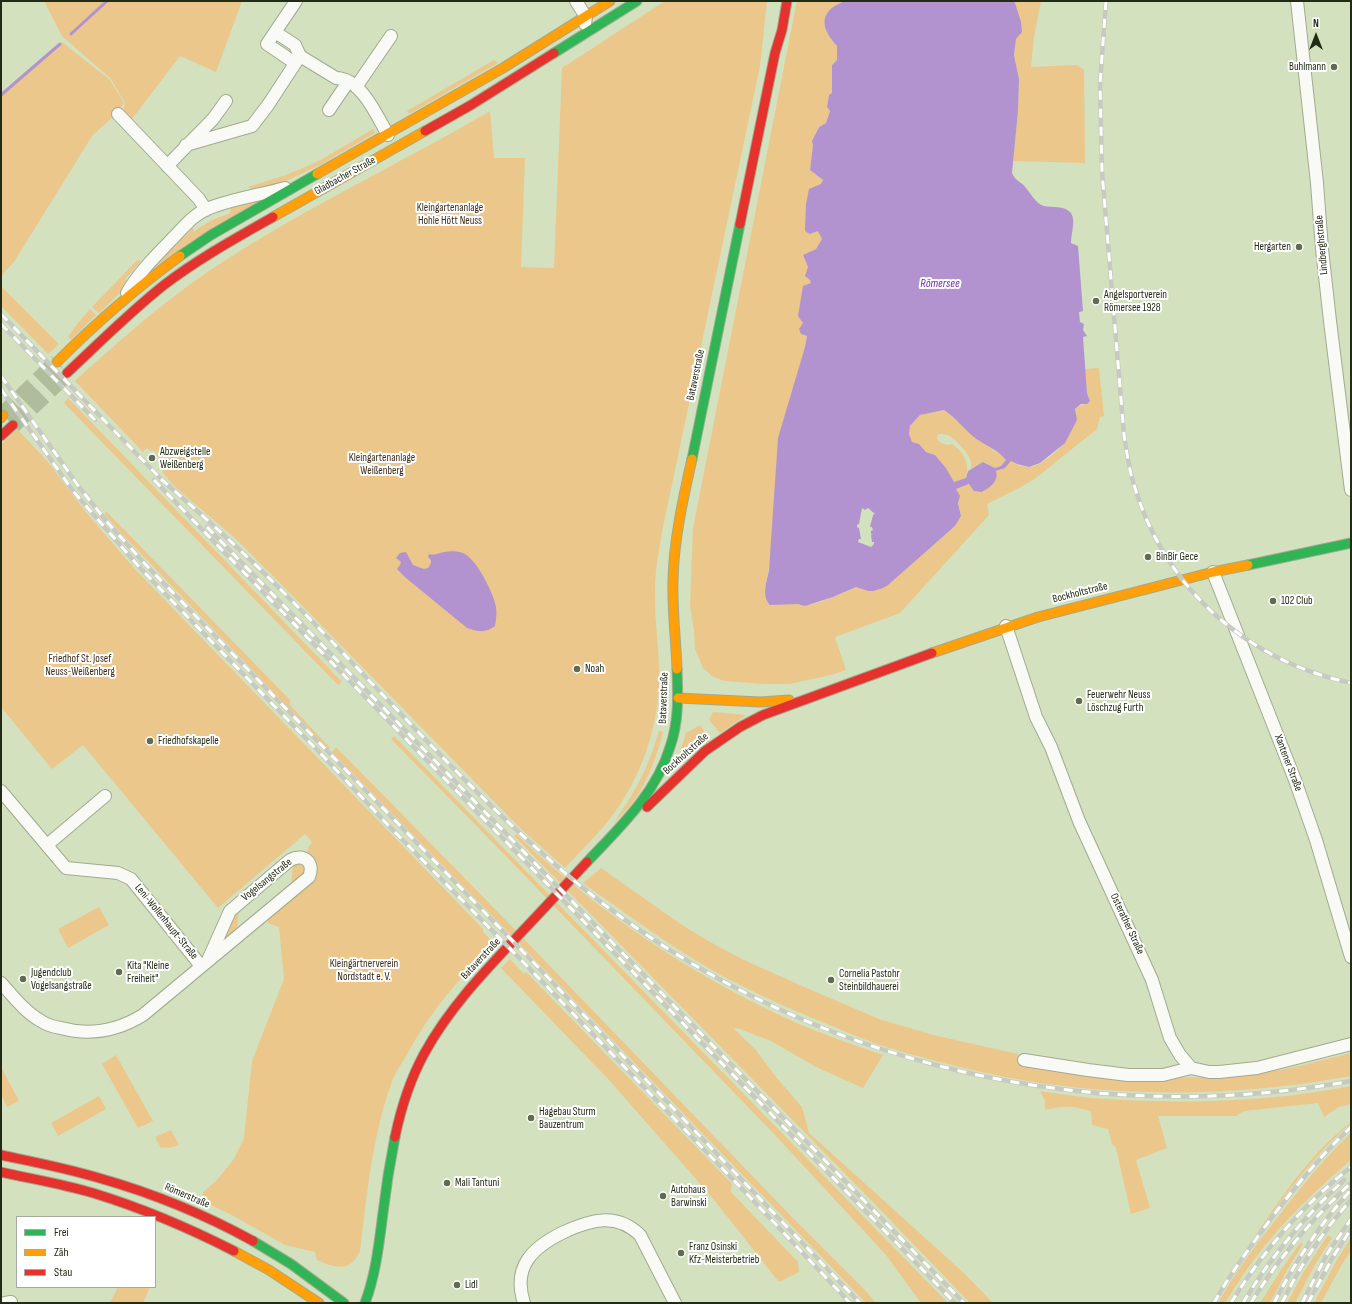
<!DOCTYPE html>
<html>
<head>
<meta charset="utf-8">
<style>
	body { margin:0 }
	#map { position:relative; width:1352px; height:1304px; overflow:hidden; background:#d4e1bf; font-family:"Sofia Sans Condensed",sans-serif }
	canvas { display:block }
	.frame { position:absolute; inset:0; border:2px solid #222b13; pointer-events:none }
	.legend { position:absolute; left:16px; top:1216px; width:140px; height:72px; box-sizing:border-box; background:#fff; border:1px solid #a7aaa1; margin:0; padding:5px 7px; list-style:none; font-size:12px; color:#222b13 }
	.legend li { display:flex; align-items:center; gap:8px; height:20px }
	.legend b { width:20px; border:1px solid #a7aaa1 }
	.north { position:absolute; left:1296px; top:16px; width:40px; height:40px; -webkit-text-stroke:3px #fff; paint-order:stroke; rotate:0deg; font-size:11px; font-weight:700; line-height:16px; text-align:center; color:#222b13 }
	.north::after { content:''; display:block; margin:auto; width:14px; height:18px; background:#222b13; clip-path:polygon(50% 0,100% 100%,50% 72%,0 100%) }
</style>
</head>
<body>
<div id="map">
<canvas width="1352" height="1304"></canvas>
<div class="frame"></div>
<ul class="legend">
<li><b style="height:5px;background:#30b455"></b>Frei</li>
<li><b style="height:5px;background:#ff9f0a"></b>Zäh</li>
<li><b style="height:5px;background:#e5322d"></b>Stau</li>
</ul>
<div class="north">N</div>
</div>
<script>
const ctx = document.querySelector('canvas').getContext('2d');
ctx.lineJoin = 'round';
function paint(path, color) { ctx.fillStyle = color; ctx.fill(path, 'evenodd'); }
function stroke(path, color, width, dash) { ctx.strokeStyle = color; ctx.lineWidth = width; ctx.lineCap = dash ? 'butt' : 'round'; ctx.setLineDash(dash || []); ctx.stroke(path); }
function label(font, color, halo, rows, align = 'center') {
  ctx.font = font + ' "Sofia Sans Condensed",sans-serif'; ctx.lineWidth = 4; ctx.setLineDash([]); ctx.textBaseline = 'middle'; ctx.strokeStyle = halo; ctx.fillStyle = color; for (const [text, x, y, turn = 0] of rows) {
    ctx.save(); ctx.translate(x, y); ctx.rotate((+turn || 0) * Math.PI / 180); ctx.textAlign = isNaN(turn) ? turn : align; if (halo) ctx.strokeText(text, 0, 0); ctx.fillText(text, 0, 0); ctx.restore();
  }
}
const green = new Path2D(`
	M44,1h198l-26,71 -36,-16 -51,67 -7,-7 3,-13 -14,-24 -49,-43z
	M665,1h102l-7,65 -98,466c-3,19 -7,38 -7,58 -1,30 5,60 4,91 -1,51 -21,105 -55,145 -12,14 -26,28 -39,42l-44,-39 -243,-248 -43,-43 -60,-51 -13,-15 3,-4 -5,-5 2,-2 -5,-5v-2l-4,-4 -2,1 -4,-3 -4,4 -68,-71c39,-36 78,-70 121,-101 93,-65 197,-112 294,-169l4,47h31l-4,109 33,1 8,-200z
	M797,1h47c-5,3 -13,6 -16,11 -9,12 1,25 9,34v14l-5,5v28l-3,2 -2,12 3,4 -4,12 -8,4 -5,18 -3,25 13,10 -2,4 -2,47 3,8 -6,10 -13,6 5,12 3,16 -10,51 6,2 -42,254c12,5 25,13 38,15 10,2 43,-13 53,-18l12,4 70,-50 17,-15 6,-11 -6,-26 14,-5 14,8 12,-10 1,-11 9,-3 6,-7c5,3 12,6 18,6 10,0 30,-16 35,-24 9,-13 3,-38 23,-39l2,-7 -2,-4 -2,-24 14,-1 5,48 -4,1 -3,12 -61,49 -15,9 -34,17 2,11 -89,98 -65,24 11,33 -15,5 -41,9h-25l-41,-3 -12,-5 -9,-8 -8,-19 -1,-18 -4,-26 3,-77z
	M1013,1h28l-7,36 -3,30 46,-2 7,5 1,93 -72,-2 5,-50 1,-32 -5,-24 2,-16 -1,-36z
	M62,42l48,38 14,23 -8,11 -24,22 -78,126 -11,12v1l-2,4v-183z
	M494,60l4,3 -89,51 -2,-3z
	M373,129l2,4 -55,32 -36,17 -26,10 -10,-5 38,-12 33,-14z
	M267,196l-121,77 18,-22h6l23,-23 1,4c11,-9 21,-14 35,-18l3,-9z
	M137,260l4,1 -15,17v7l-2,4 -25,24 -7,-6z
	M1,286l58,58 -11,10 -47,-48z
	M90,309l6,6 -25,25 -3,-3 9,-13z
	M68,398l274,284 -4,3 -274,-282z
	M944,410l50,41 8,4 4,5 -5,6 -6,2 -11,-6 -14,7c1,-3 2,-5 1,-7 0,-6 -15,-22 -20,-25 -4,-3 -9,-3 -13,-3l-1,5c3,4 10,7 15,5 12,8 18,19 14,34l-12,4 -8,-14 -11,-13 -9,-3 -7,-8 -7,-2 -3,-8 1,-8 10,-11z
	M17,429l31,33 37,49 48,56 350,362v3l12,12c-38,36 -65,68 -90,114 -5,8 -11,17 -14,26 -19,54 -24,111 -31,167 -10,22 -24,17 -43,9l-2,-8 -30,-7 -55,-31 -26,-12 -1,-10 13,-11 18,-22 10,-21 8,-77 32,-82 -5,-52 -11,-4v-8l44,-37 5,-9 -1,-5 -9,-10 1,-6 4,-6 -7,-8 -87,74 -135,-163 -31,24 -51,-62v-262z
	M106,511l184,189v5l40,43 -2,1 -207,-216 -15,-17 -1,-2z
	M713,712l33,3 -26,18 -11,-13z
	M700,725l10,15 -36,30 12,-37z
	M659,731l4,1c-6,24 -15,48 -29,69 -6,8 -14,15 -21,23 22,-32 35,-55 46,-93z
	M394,736l554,567h-27l-35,-48 -111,-120 -277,-287 -107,-109z
	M336,747l158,161 296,307 73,73 13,15h-10l-318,-330 -216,-221z
	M516,834c85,81 182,146 290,193 25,10 51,19 77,28l-20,33 -47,-21 -45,-26 -34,-13 -3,1 21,20 21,28 26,30 7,26 156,141 28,29h-23l-100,-104 -356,-363z
	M302,862l6,8 -17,18 2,-25z
	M601,868l81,57 28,17 34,18 58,26 77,33 54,16 85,19 1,8 108,16 96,-1 34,-3 34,-6 60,-15v23c-81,15 -163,20 -245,14 -78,-5 -156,-23 -229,-46 -17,-6 -33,-13 -50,-20 -39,-16 -78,-33 -115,-54 -45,-26 -87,-57 -129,-87z
	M99,907l10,18 -41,23 -10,-19z
	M239,910l-3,25 -15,10 11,-28z
	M510,959l14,15 2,-2 206,212 -1,8 67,70 1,10 -20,10 -69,-87 -101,-115 -108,-112z
	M116,1055l37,66 -15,7 -36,-64z
	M1,1067l18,34 -12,6 -6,-13z
	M1351,1086v18l-12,3 -15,10 -6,-14 -74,8 -8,5h-78l9,32 -31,12 14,48 -19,6 -15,-66 -4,-4 -4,-15 -16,-4 -1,-13c-17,-7 -28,-6 -46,-2v-9l-5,-10c22,3 44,7 66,8 82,5 165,3 245,-13z
	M99,1096l7,13 -48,27 -7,-13z
	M1351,1122v1c-42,37 -74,83 -106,128 31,-46 62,-95 106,-129z
	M171,1130l8,15 -10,3 -5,-1 -3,1 -6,-11z
	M1351,1133v27c-34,29 -68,61 -95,97 -11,14 -21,30 -31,46h-7c18,-32 40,-61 63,-90 22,-28 44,-56 70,-80z
	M1328,1235l4,3 -16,25 -21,40h-8l16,-30z
	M1351,1238v12l-10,16 -20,37h-7l24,-45z
	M1300,1243l3,1 -16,26 -17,33h-10l21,-33z
	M118,1287h32l-7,16h-33z`);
const water = new Path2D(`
	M844,1h169l2,2 6,19 1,10 -6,7 -2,16 5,24 -1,32 -6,62c4,9 9,8 14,15 6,7 9,15 18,18 8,2 20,-1 27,7 5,7 0,21 0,30l7,3 5,65 -4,1 1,10 4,2 -1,6 4,6 -4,1 4,56 3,8 -3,3h-6l-6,5 2,11 -12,23 -25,20 -11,4 -12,-3 -6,-3 -6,7 -9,3c3,10 -5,16 -14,21l-8,-1 -5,-7 -13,5 4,7 -2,7 3,13 -6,10 -67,59 -5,3 -10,3h-5l-12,-4 -23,10 -28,9 -7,-2 -28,1c-9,-9 -3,-24 -1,-35l9,-132 27,-91 2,-11 -6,-2 -2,-5 4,-6 -5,-7 5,-30 8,-3 -1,-3 -5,-4 3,-9 -5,-12 13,-6 6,-10 -4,-8 -8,3 -4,-2 -1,-2 1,-26 3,-15 12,-5 2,-4 -13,-10 3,-25 -1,-4 7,-14 7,-4 4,-12 -3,-4 2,-12 3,-2v-28l5,-5v-14c-8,-9 -18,-22 -9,-34 3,-5 11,-8 16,-11zM944,410c12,8 20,19 31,28 10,7 23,12 31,22l-5,6 -6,2 -12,-6 -15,9 -2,7 -12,4 -8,-14 -11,-13 -9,-3 -7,-8 -7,-2 -3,-8 1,-8 10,-11zM862,508l3,2 3,-2 7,6 -2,1 -3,12h2l1,3 -2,1v3h2l-2,1 1,7h2v2l-3,3 -13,-5 1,-3h2l-2,-11 -2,-1v-2l2,-1z
	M406,552l7,13 11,4 4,-1c3,-4 5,-8 0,-11l1,-3c5,2 10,-1 15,-2 6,-1 13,-1 19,1 13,5 31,41 33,54 1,6 0,13 -1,19 -9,7 -17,6 -28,2l-61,-50 -9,-9 3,-4 1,-3 -5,-4 4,-5z`);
const stream = new Path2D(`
	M71,34l36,-33
	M1,95l59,-51`);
const secondaryTunnel = new Path2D(`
	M3,415l54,-53
	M13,425l54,-52`);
const street = new Path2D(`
	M576,1l10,16 -1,7
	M1297,1l20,182 5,66 8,72 21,169
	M275,32l20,13 5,11 36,22c25,0 41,38 52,57
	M295,63l-28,-19 29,-43
	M356,87l35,-51
	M329,110l19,-28
	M118,114l81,85 7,11
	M186,145l66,-19 16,-21 32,-49
	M167,166l46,-47 13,-18
	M127,293c12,-21 29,-37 45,-54 11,-11 21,-24 35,-30 24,-10 53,-14 78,-21
	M1213,572l82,208 21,60 35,117
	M1006,626l30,91 15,30 28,74 73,159 18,58 10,17 11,13 18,4h10l38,-4 94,-24
	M1,791l65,77 52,5 13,6 70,87
	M47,845l58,-49
	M1,983c12,13 24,29 40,38 6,4 13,6 20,7 29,8 56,3 82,-13l166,-138c6,-15 -5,-24 -19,-17l-60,51 -22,49
	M1024,1060l64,10 40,5h35l28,-7
	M5,1303l6,-1
	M524,1303c-12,-37 9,-56 40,-71 26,-12 52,-20 76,3l35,68`);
const fast = new Path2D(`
	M554,53l83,-52
	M180,256l31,-21 106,-61
	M692,459l48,-235
	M1248,565l103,-22
	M587,862c32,-34 69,-68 83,-115 9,-25 8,-52 7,-78
	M253,1241l38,23 53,39
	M365,1303c11,-29 14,-60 18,-90 3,-26 7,-51 12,-76`);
const slow = new Path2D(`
	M317,174l186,-106 107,-67
	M273,217l152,-86
	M57,362c38,-38 79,-74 123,-106
	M1,418l2,-3
	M932,653l106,-36 175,-45 35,-7
	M677,669c-1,-30 -5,-59 -4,-89 1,-41 10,-81 19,-121
	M678,698l82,4 29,-2
	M234,1251l35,19 50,33`);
const jam = new Path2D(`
	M425,131l46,-26 83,-52
	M740,224l35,-171 7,-23 5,-29
	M67,373c32,-30 63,-61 97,-88 34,-26 72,-47 109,-68
	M1,436l12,-11
	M647,807l58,-56 35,-24 23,-12 169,-62
	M395,1137c6,-29 15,-57 29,-83 24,-44 58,-80 92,-116 24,-25 47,-50 71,-76
	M1,1155c33,7 65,13 98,23 53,15 105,36 154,63
	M1,1172c31,7 62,12 92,21 49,15 96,35 141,58`);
const rail = new Path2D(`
	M1106,1l-6,83 2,88 22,263c3,18 5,36 11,53 31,102 113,173 216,195
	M1,314l163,168
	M1,324l94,96
	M1,376l78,111 29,36 38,42 388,398 326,340
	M1,389l72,102 68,78 183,188 62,66 143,145 218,226 103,109
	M161,479c46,40 91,81 134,125 90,90 173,187 270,269 215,183 509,259 786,208
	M154,480l801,823
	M207,527l757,776
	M1214,1303c12,-22 27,-43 42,-64 29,-40 59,-78 95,-112
	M1231,1303c31,-51 73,-99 120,-136
	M1243,1303c27,-45 62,-87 101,-123
	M1251,1303c26,-43 63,-86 100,-120
	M1274,1303c21,-41 46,-79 77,-113
	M1282,1303c18,-37 41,-72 69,-103
	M1302,1303l25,-49 24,-35
	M1308,1303l25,-46 18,-28`);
const markers = [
	[1334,67,4,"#606b4f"],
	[1299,247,4,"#606b4f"],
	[1096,301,4,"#606b4f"],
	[152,458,4,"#606b4f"],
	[1148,557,4,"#606b4f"],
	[1273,601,4,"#606b4f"],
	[577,669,4,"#606b4f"],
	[1079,701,4,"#606b4f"],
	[150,741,4,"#606b4f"],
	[119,972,4,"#606b4f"],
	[23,979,4,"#606b4f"],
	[831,980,4,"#606b4f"],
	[531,1118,4,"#606b4f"],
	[447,1183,4,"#606b4f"],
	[663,1196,4,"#606b4f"],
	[681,1253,4,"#606b4f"],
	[457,1285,4,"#606b4f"]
];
const poiNames = [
	["Buhlmann",1326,67,"right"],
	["Hergarten",1291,247,"right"],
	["Angelsportverein",1104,295],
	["Römersee 1928",1104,308],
	["Abzweigstelle",160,452],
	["Weißenberg",160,465],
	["BinBir Gece",1156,557],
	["102 Club",1281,601],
	["Noah",585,669],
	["Feuerwehr Neuss",1087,695],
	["Löschzug Furth",1087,708],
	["Friedhofskapelle",158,741],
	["Kita \"Kleine",127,966],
	["Freiheit\"",127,979],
	["Jugendclub",31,973],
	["Vogelsangstraße",31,986],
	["Cornelia Pastohr",839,974],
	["Steinbildhauerei",839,987],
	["Hagebau Sturm",539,1112],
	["Bauzentrum",539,1125],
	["Mali Tantuni",455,1183],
	["Autohaus",671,1190],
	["Barwinski",671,1203],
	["Franz Osinski",689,1247],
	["Kfz-Meisterbetrieb",689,1260],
	["Lidl",465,1285]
];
const streetNames = [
	["Gladbacher Straße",345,176,-29],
	["Lindberghstraße",1322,245,-95],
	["Bataverstraße",696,375,-78],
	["Bockholtstraße",1080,593,-14],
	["Bataverstraße",664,698,-88],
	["Bockholtstraße",686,754,-42],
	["Xantener Straße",1288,763,69],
	["Vogelsangstraße",267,880,-39],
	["Leni-Wollenhaupt-Straße",166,922,51],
	["Osterather Straße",1127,924,65],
	["Bataverstraße",481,959,-47],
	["Römerstraße",187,1196,23]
];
const parkNames = [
	["Kleingartenanlage",450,208],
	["Hohle Hött Neuss",450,221],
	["Kleingartenanlage",382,458],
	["Weißenberg",382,471],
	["Friedhof St. Josef",80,659],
	["Neuss-Weißenberg",80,672],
	["Kleingärtnerverein",364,964],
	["Nordstadt e. V.",364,977]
];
const waterNames = [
	["Römersee",940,284]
];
paint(green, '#ebc78c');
paint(water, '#b293d0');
stroke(stream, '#b293d0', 3);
stroke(secondaryTunnel, '#b0bd9d', 17, [17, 8]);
stroke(street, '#a0aa90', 14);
stroke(fast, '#a0aa90', 11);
stroke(slow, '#a0aa90', 11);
stroke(jam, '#a0aa90', 11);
stroke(street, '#f9faf5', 12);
stroke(fast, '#30b455', 9);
stroke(slow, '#ff9f0a', 9);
stroke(jam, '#e5322d', 9);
stroke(rail, '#c6cac0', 4.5);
stroke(rail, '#fff', 3, [9]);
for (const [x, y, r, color] of markers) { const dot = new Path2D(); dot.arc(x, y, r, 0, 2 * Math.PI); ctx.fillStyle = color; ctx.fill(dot); stroke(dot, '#fff', 1.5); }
label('11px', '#222b13', '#fff', poiNames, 'left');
label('11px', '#222b13', '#fff', streetNames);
label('11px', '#3d2c1c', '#fff', parkNames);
label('italic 12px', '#6c29a4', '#fff', waterNames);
</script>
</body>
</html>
